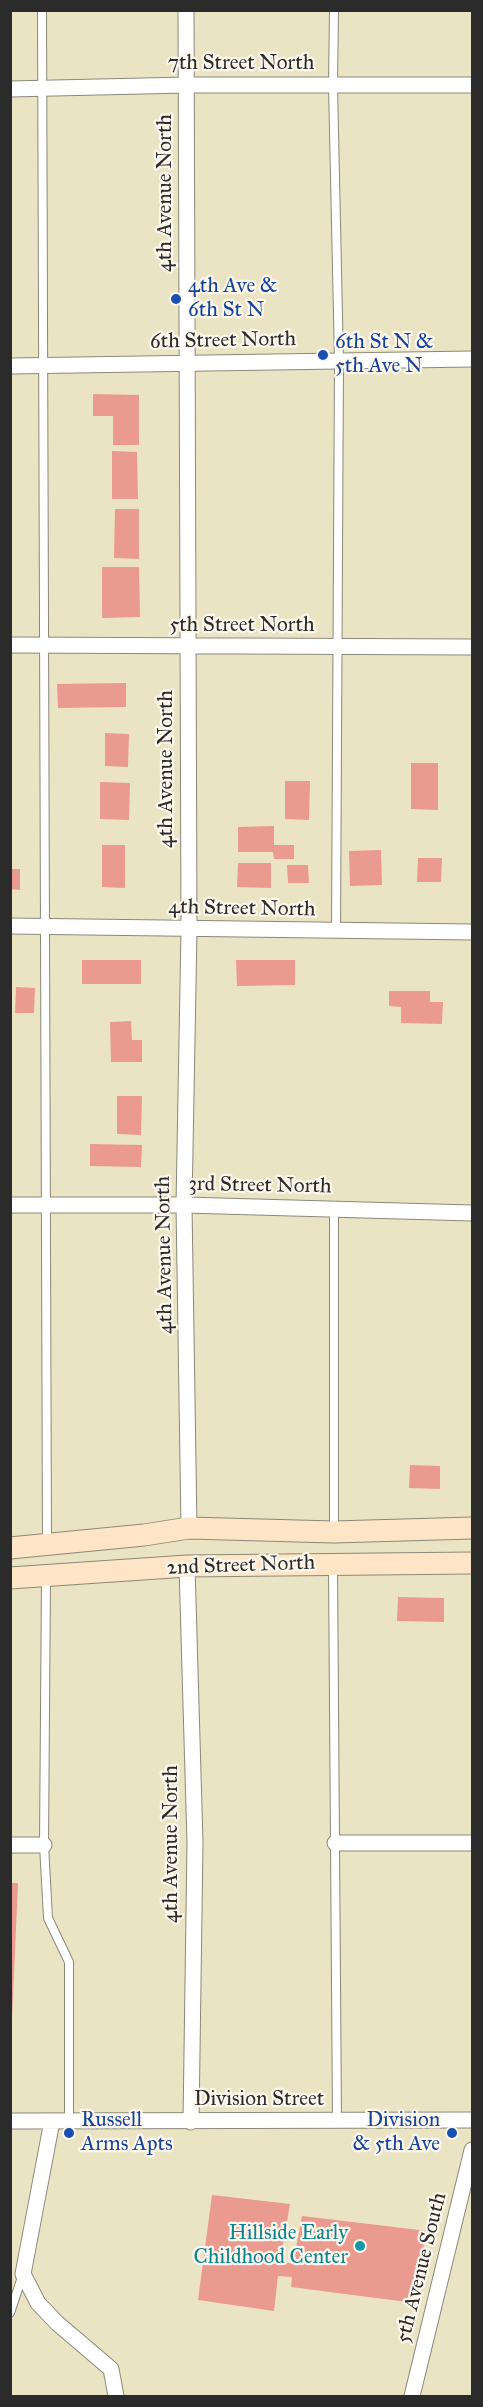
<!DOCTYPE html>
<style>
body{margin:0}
#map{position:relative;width:483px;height:2407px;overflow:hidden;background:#ebe4c4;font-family:"IM FELL Great Primer",serif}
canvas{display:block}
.frame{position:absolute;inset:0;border:12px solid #2b2b2b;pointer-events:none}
</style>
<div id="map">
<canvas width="483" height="2407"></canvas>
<div class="frame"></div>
</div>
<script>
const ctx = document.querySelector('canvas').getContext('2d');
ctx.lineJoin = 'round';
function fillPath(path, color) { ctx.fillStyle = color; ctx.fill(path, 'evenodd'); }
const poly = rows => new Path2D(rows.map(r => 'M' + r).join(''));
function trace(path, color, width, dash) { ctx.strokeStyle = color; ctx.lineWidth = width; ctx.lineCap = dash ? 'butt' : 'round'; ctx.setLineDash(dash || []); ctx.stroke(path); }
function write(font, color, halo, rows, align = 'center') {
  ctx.font = font + ' "IM FELL Great Primer",serif'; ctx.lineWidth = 4.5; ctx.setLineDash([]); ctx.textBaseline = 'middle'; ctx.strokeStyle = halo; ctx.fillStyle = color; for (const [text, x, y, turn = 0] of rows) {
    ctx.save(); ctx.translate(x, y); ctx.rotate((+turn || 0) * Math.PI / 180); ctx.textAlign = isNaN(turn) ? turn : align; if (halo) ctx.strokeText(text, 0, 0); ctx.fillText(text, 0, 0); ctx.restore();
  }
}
fillPath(poly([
 [93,394,139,395,139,445,113,445,113,416,93,416],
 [112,451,137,452,138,499,112,499],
 [115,509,139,509,139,559,114,558],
 [102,567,139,567,140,617,102,618],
 [126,683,126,707,58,708,57,684],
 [105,733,129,734,128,767,105,766],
 [411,763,438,763,438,810,411,809],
 [285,781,310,781,309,820,285,819],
 [100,782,130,783,129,820,100,819],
 [274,826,274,845,294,845,294,859,274,859,273,852,238,852,238,827],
 [102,845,125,845,125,888,102,887],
 [381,850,382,885,350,886,349,851],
 [418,858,442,858,441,882,417,882],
 [238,863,271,863,271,888,237,887],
 [287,865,308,865,309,883,288,883],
 [10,869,20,869,20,890,10,889],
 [82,960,141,960,141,984,82,984],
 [236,960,295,960,295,985,237,986],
 [16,987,35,988,34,1013,15,1013],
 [389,991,430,991,430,1002,443,1002,442,1024,401,1023,401,1007,389,1006],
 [131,1021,132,1040,142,1040,142,1062,111,1062,110,1022],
 [117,1096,142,1096,141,1135,117,1134],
 [90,1144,142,1145,141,1167,90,1166],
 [410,1465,440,1466,440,1489,409,1488],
 [398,1597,444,1598,444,1622,397,1621],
 [10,1883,18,1883,12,2019,10,2019],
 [212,2195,290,2204,280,2261,293,2264,302,2216,428,2231,407,2302,291,2287,292,2277,278,2276,274,2311,198,2300]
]), '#eb9a90');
const lane = poly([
 [42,10,47,1542],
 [334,10,333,85,339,361,336,931],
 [334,1531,334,1209],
 [333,1565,337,2121],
 [46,1577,44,1845,48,1918,69,1962,69,2121],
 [10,2313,23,2274]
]);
const street = poly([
 [186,10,189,930,184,1205,189,1528],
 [10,89,187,85,472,85],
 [10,366,472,359],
 [10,645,472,647],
 [10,926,472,932],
 [10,1205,184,1205,472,1213],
 [187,1566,195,1843,191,2122],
 [335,1843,472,1843],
 [10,1845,44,1845],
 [10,2121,472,2120],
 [52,2121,23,2274,38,2303,57,2323,111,2369,116,2396],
 [412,2396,472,2150]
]);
const secondary = poly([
 [10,1548,144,1535,189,1528,334,1532,472,1528],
 [10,1578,187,1566,472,1563]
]);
trace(lane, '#8b8878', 10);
trace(street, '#8b8878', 17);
trace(secondary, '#8b8878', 23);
trace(lane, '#fff', 8);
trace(street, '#fff', 15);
trace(secondary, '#fee5c5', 21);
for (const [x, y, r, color] of [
 [176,299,6,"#1a4fb4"],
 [323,355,6,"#1a4fb4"],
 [69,2133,6,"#1a4fb4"],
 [452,2133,6,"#1a4fb4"],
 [360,2246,6,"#0f9aa8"]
]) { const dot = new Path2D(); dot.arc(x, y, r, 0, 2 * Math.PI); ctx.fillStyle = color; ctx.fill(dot); trace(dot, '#fbf7ec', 2); }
write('21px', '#2b2b2b', '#fbf7ec', [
 ["7th Street North",241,64],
 ["4th Avenue North",166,193,-90],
 ["6th Street North",223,341,-1],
 ["5th Street North",242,626],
 ["4th Avenue North",167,769,-90],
 ["4th Street North",242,909,1],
 ["3rd Street North",260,1186,1],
 ["4th Avenue North",165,1255,-91],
 ["2nd Street North",241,1566,-2],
 ["4th Avenue North",172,1844,-90],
 ["Division Street",259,2100],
 ["5th Avenue South",422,2268,-76]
]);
write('21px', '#164399', '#fbf7ec', [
 ["4th Ave &",188,287],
 ["6th St N",188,311],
 ["6th St N &",335,343],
 ["5th Ave N",335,367],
 ["Russell",81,2121],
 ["Arms Apts",81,2145],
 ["Division",440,2121,"right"],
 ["& 5th Ave",440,2145,"right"]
], 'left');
write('21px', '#0d838f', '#fbf7ec', [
 ["Hillside Early",348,2234],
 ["Childhood Center",348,2258]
], 'right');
</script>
